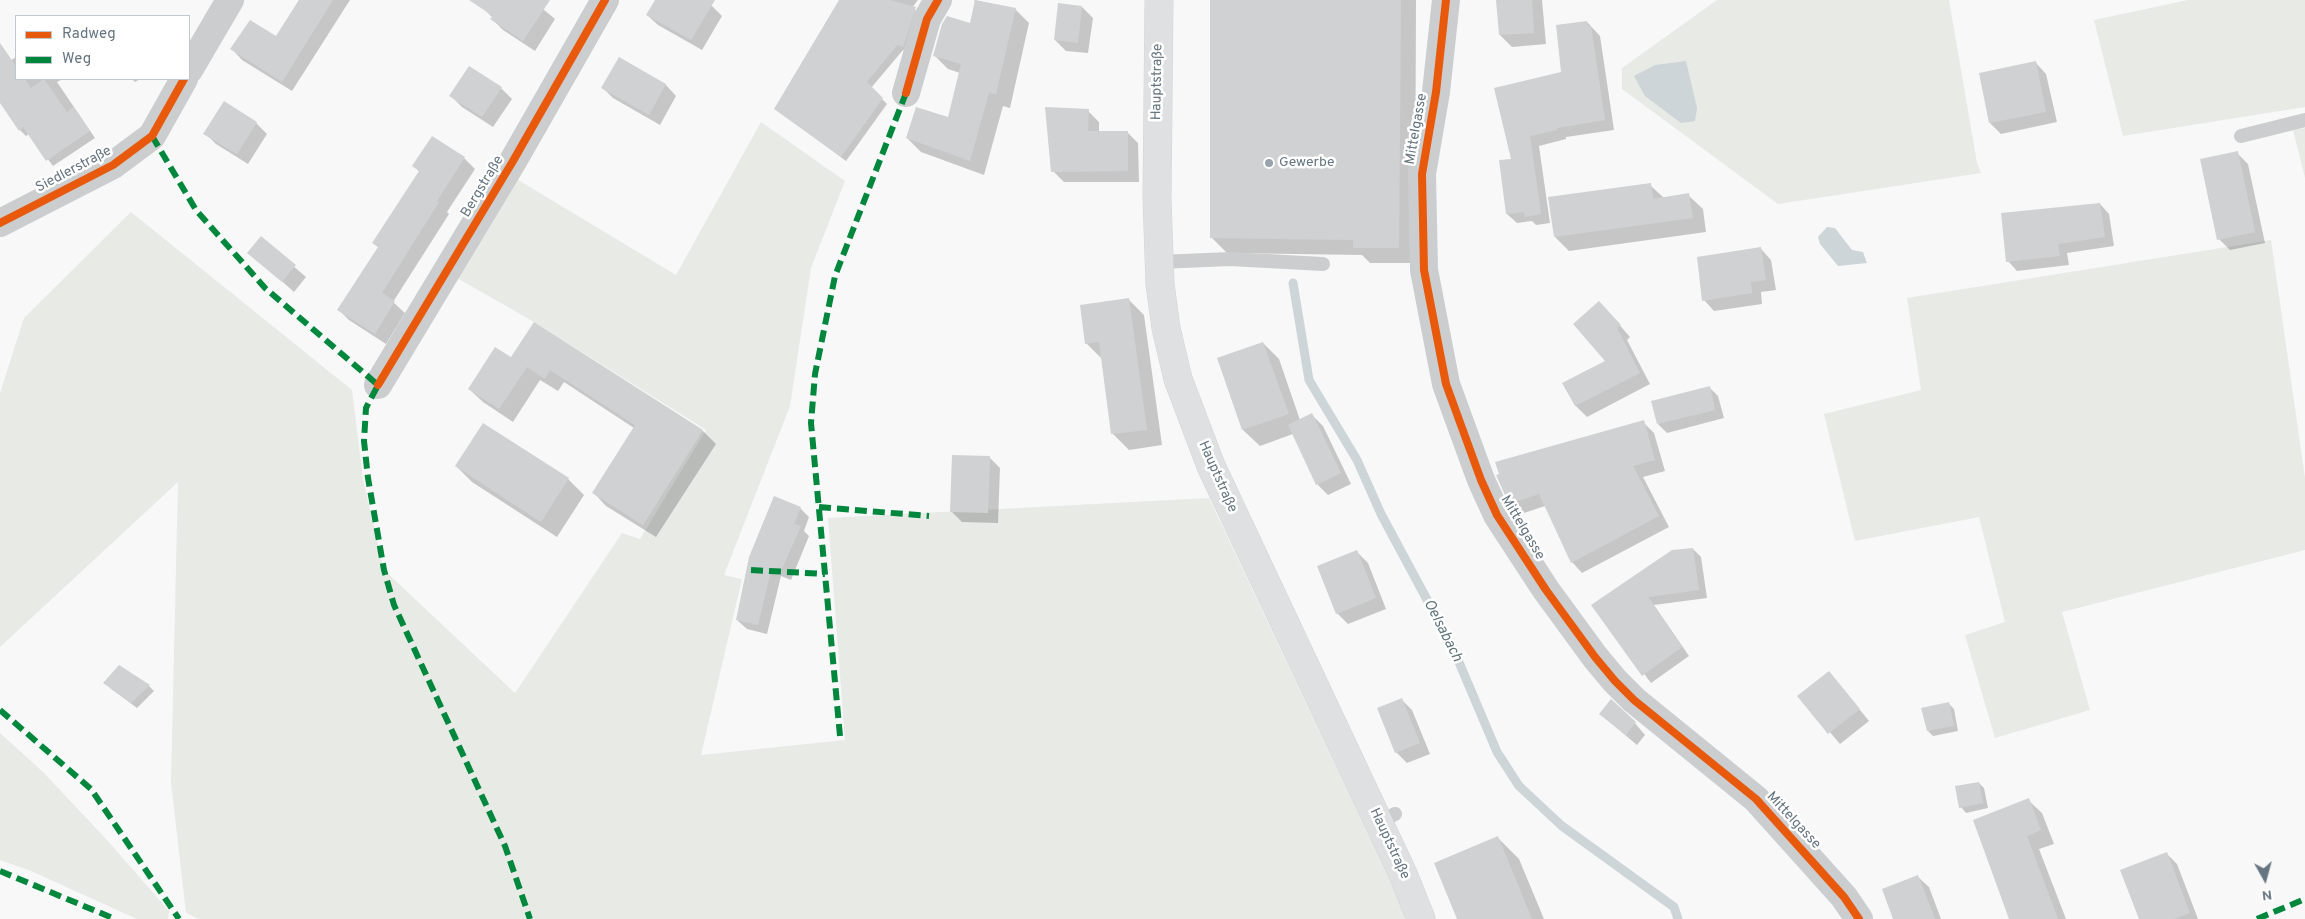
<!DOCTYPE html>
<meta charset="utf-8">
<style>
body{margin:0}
#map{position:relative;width:2305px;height:919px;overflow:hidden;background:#f8f8f8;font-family:Overpass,sans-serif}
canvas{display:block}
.legend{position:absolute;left:15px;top:15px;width:175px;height:65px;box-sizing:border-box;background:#fff;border:1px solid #c1c8cd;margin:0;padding:6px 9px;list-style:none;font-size:15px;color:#657581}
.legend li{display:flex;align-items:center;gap:10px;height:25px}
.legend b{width:25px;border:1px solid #c1c8cd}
.north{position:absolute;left:2240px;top:854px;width:50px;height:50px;-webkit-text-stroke:4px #fff;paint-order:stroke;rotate:173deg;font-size:14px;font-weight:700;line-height:20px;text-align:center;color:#657581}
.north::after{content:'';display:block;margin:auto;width:18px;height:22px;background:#657581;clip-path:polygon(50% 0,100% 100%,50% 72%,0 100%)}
</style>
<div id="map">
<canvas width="2305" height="919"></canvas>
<ul class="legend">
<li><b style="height:6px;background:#e8590c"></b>Radweg</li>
<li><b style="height:6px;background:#00873e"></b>Weg</li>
</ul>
<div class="north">N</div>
</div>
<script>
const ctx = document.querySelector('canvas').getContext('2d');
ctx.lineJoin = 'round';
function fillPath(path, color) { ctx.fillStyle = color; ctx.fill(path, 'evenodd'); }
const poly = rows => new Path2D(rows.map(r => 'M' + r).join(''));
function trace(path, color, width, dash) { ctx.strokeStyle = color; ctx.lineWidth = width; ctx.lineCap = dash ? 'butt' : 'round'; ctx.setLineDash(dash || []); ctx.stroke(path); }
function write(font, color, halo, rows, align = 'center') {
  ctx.font = font + ' Overpass,sans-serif'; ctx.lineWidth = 5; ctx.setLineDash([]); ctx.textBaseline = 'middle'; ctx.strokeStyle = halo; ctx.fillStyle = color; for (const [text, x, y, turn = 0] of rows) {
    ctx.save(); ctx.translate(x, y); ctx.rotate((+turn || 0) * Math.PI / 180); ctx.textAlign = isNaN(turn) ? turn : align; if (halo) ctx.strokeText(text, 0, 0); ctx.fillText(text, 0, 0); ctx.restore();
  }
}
fillPath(poly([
 [1717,0,1949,0,1977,163,1981,173,1778,204,1622,89,1622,68],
 [2188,0,2305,0,2305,107,2123,136,2094,20],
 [761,122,845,181,811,268,790,406,724,575,742,579,701,755,845,740,828,518,1209,498,1399,899,1405,919,199,919,186,913,171,782,178,482,0,647,0,393,24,318,131,212,352,390,363,479,384,570,515,693,622,533,640,539,706,430,534,322,457,278,515,178,676,275],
 [2305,128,2305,178,2293,130],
 [2271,240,2305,478,2305,550,2062,612,2090,710,1995,738,1965,635,2005,622,1979,517,1855,541,1824,414,1921,390,1907,298],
 [0,733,43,772,107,840,169,911,168,919,137,919,31,871,0,860]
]), '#e7eae5');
fillPath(poly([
 [1686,61,1697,108,1695,121,1681,123,1645,96,1634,76,1655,65],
 [1827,227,1835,228,1852,250,1863,252,1867,263,1838,266,1820,244,1818,237]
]), '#cdd5d8');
fillPath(poly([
 [299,0,350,0,292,91,242,60,232,49,276,38],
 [490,0,532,0,555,19,535,51,503,30,492,19,493,18,484,9],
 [656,0,702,0,711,5,722,16,702,50,658,25,647,15],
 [841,0,918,0,912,8,920,14,908,51,903,50,871,88,887,104,846,161,776,109],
 [974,0,1015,9,1029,23,1010,108,1003,106,984,175,921,152,907,138,949,119,960,73,948,69,934,55,987,30],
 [1211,0,1416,0,1415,263,1370,263,1362,255,1227,253,1211,237],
 [1498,0,1542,0,1546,44,1512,47,1500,35],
 [1059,4,1082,7,1093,18,1088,53,1066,51,1055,40],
 [1587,22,1600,36,1614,130,1566,137,1566,139,1539,146,1550,223,1536,225,1532,221,1517,223,1507,214,1513,160,1563,73],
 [16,57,16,79,63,79,57,82,95,138,53,166,29,134,26,136,20,130,0,101,0,68],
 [620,59,666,85,676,96,660,125,613,98,602,87],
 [2036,63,2046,74,2057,122,2001,134,1990,123],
 [132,79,140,79,135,82],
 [501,88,512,99,493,127,462,107,451,96],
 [224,103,256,123,267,134,248,164,216,144,205,133],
 [1088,111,1099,122,1099,132,1127,132,1138,143,1139,182,1064,182,1053,171],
 [2237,153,2248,164,2265,243,2230,250,2219,239],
 [464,158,475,169,447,212,449,214,393,302,405,313,386,344,349,320,339,310,379,248,374,243,420,172,414,166],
 [1650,185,1664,198,1688,195,1703,209,1706,232,1569,251,1555,237],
 [2100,204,2109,214,2114,246,2067,253,2069,265,2017,271,2008,261],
 [261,238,306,277,294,292,249,252],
 [1761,249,1771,260,1776,290,1761,292,1762,304,1714,311,1704,300],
 [1128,299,1144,315,1162,445,1129,450,1113,434,1102,359,1086,343],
 [1610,314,1630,337,1627,340,1650,384,1587,417,1576,406,1564,383,1607,361],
 [534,324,703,431,716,444,656,537,606,506,593,492,634,428,564,382,558,391,540,380,513,422,483,402,469,389,512,359],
 [1263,343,1279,359,1300,420,1312,415,1323,426,1351,484,1328,495,1317,484,1293,434,1260,446,1243,430,1219,358],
 [1709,387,1718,396,1724,418,1667,433,1658,424],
 [1643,422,1654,433,1665,471,1643,477,1669,527,1582,573,1572,562,1545,506,1521,514,1510,503],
 [483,424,568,479,584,495,557,537,472,482,456,466],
 [989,457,1000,468,998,523,962,522,951,511],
 [800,508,809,517,804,531,809,536,791,580,781,576,767,634,747,629,737,620],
 [1693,549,1701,557,1707,598,1654,605,1689,656,1651,683,1593,606],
 [1357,552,1368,563,1386,609,1348,624,1337,613],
 [1829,672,1869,721,1840,744,1799,696],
 [149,686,154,691,137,708,110,688],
 [1401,699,1412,710,1430,754,1407,763,1396,752],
 [1948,703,1954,709,1958,731,1933,736,1928,731],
 [1600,714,1634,722,1645,735,1637,745],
 [1979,783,1984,788,1988,808,1966,813,1961,807],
 [2028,800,2042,813,2054,844,2039,849,2066,919,2010,919],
 [1498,838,1519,859,1544,919,1458,919],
 [2167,854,2177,864,2198,919,2140,919],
 [1918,877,1929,887,1941,919,1895,919]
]), '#0003');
trace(poly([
 [1293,283,1309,380,1357,460,1381,514,1453,648,1497,752,1519,786,1562,826,1674,907,1678,919]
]), '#cdd5d8', 9);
fillPath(poly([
 [299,0,333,0,282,82,230,49,250,20,276,36],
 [469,0,550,0,523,41,490,19,493,16],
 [655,0,715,0,691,40,646,15],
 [839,0,890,0,916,7,903,47,897,45,867,82,883,98,841,157,774,109],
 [975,0,1016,8,996,94,989,93,970,161,906,138,916,107,948,117,961,64,933,56,942,24,947,16,970,23],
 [1210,0,1401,0,1399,248,1353,248,1353,240,1210,238],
 [1496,0,1532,0,1534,33,1499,35],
 [1058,3,1082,6,1078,43,1054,40],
 [1587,21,1588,26,1591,26,1605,120,1557,128,1557,130,1530,136,1541,214,1525,217,1524,212,1506,214,1499,160,1511,159,1494,88,1561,72,1556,25],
 [0,43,16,66,16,79,25,79,31,88,44,79,67,112,73,107,90,131,46,161,23,127,19,131,0,103],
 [619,57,666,84,649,115,601,88],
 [2036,61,2046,112,1989,123,1979,73],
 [469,66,502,87,482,117,449,96],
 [224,101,257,122,237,154,203,134],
 [1045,107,1089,109,1088,131,1128,131,1128,171,1051,172],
 [432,136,465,157,437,201,439,202,382,293,395,301,375,334,337,310,378,247,372,243,419,171,412,166],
 [2238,151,2255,232,2217,240,2200,159],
 [1651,183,1653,199,1689,193,1693,218,1554,237,1548,197],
 [2100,203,2105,237,2058,244,2060,256,2006,262,2001,213],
 [261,236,296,265,282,282,247,253],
 [1761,247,1766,280,1751,282,1752,293,1702,301,1697,257],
 [1129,298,1147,430,1111,434,1099,342,1085,344,1080,305],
 [1599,301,1621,325,1617,328,1640,373,1575,406,1562,383,1605,361,1573,324],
 [534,322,703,430,643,525,592,493,635,425,550,370,545,379,527,367,499,409,468,389,495,347,511,357],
 [1263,342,1289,414,1242,430,1217,358],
 [1710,386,1715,410,1657,424,1651,401],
 [1312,413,1341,473,1316,485,1288,425],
 [1644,420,1655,460,1633,466,1659,516,1571,563,1539,494,1509,504,1496,475,1499,474,1495,462],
 [483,423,569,478,541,522,455,466],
 [952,455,990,456,988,513,950,512],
 [774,496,801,507,794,524,801,526,781,571,772,567,758,625,736,620,749,557],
 [1693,548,1699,590,1648,597,1682,647,1642,676,1591,605,1672,550],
 [1357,550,1376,598,1336,614,1317,566],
 [119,665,150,685,131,703,103,683],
 [1829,671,1860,709,1828,734,1797,696],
 [1402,698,1420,743,1395,753,1377,708],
 [1611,699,1636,722,1626,735,1599,714],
 [1949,702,1954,726,1927,731,1921,708],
 [1979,782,1983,803,1959,808,1955,786],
 [2029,798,2041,830,2027,836,2058,919,2009,919,1973,820],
 [1498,836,1532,919,1457,919,1434,863],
 [2167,852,2190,913,2174,919,2139,919,2120,870],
 [1918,875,1935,919,1893,919,1882,889]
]), '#cfd1d2');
const secondary = poly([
 [1159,0,1157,198,1160,284,1166,328,1178,379,1211,466,1403,874,1421,919]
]);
trace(secondary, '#d4d5d6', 29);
trace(poly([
 [2241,136,2305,120],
 [1159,262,1230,259,1323,264],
 [1379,822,1395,814]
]), '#cbcdce', 14);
trace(poly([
 [1446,0,1436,92,1422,174,1424,270,1446,384,1481,480,1497,515,1546,590,1595,657,1615,681,1634,700,1756,799,1844,897,1859,919],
 [189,70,230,0],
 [906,93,927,19,938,0],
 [0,223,113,165,152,136,184,79],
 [378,385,513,161,605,0]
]), '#cbcdce', 28);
trace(secondary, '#dfe0e1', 28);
trace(poly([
 [152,136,196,210,265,288,378,385,366,408,364,441,368,478,384,570,394,605,505,846,530,919],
 [819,507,929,516],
 [751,570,825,574],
 [0,710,91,789,179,919],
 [840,736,811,423,815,374,835,276,906,93],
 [0,871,115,919],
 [2257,919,2305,899]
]), '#00873e', 6, [12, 6]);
trace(poly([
 [1446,0,1436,92,1422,174,1424,270,1446,384,1481,480,1497,515,1546,590,1595,657,1615,681,1634,700,1756,799,1844,897,1859,919],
 [906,93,927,19,938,0],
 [0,223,113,165,152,136,184,79],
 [378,385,513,161,605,0]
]), '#e8590c', 8);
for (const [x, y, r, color] of [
 [1269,163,5,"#98a3ab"]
]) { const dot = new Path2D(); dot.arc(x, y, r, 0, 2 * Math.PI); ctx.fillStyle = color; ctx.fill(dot); trace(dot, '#fff', 2); }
write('14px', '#657581', '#fff', [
 ["Hauptstraße",1158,82,-89],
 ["Mittelgasse",1417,129,-80],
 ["Siedlerstraße",74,170,-28],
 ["Bergstraße",483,187,-59],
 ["Hauptstraße",1217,477,66],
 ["Mittelgasse",1522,528,59],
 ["Mittelgasse",1793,821,47],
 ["Hauptstraße",1389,844,65]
]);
write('14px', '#657581', '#fff', [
 ["Gewerbe",1279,163]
], 'left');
write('italic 15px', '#5f747c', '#fff', [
 ["Oelsabach",1442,631,63]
]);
</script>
